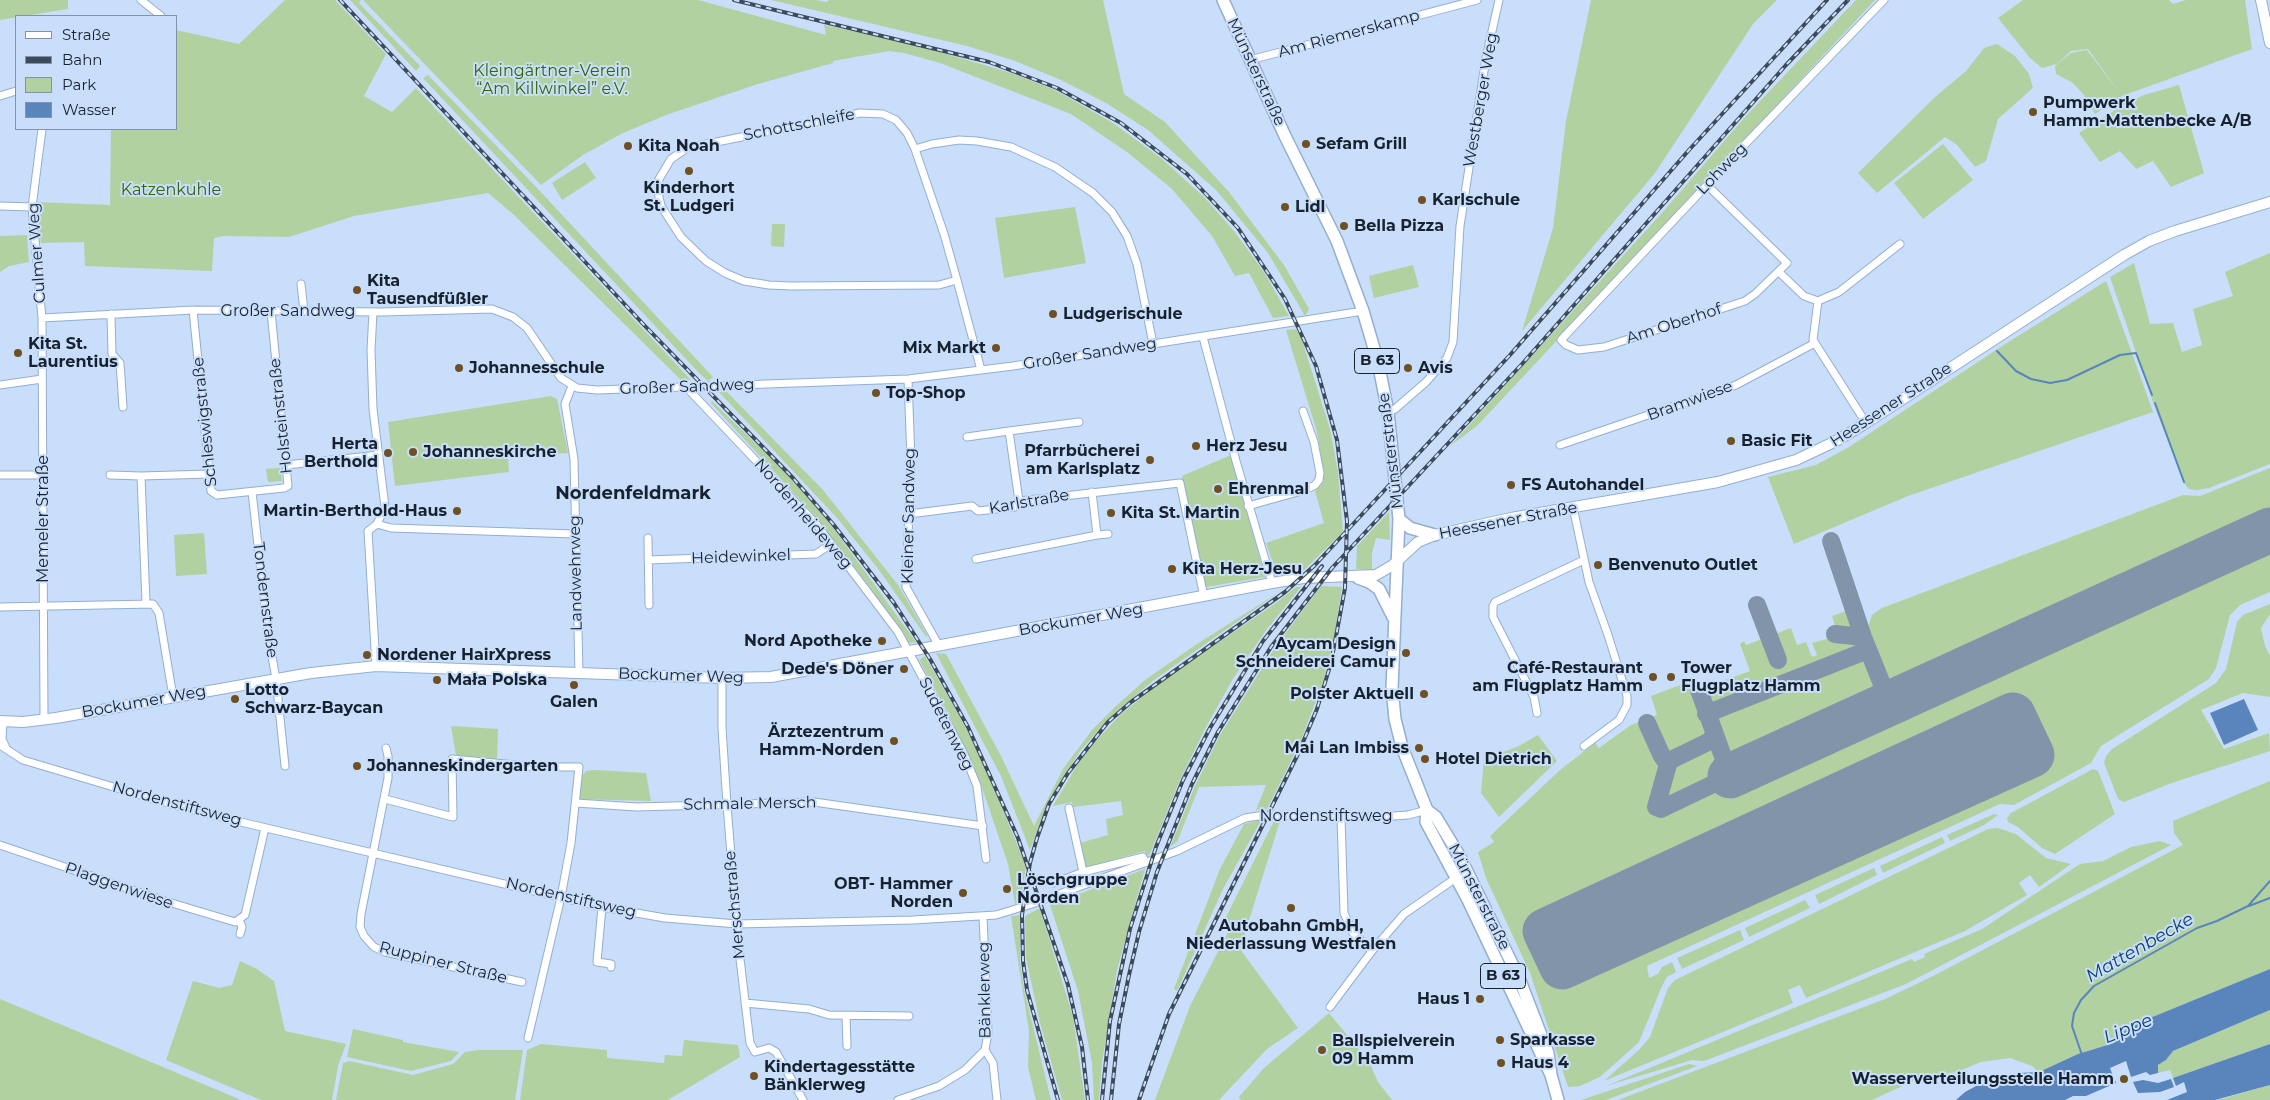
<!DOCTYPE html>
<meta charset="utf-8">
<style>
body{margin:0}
#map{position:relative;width:2270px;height:1100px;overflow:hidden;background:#c8defb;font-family:Montserrat,sans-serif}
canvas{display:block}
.legend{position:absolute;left:15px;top:15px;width:162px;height:115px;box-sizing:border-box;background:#c8defb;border:1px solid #8293a9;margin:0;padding:6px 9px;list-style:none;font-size:15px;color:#18222f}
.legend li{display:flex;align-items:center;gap:10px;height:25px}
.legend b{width:25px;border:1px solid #8293a9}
</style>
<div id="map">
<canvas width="2270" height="1100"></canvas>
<ul class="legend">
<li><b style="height:6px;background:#fff"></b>Straße</li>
<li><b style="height:6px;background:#3d4a5a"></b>Bahn</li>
<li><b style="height:14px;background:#b2d1a0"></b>Park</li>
<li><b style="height:14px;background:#5985bc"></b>Wasser</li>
</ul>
</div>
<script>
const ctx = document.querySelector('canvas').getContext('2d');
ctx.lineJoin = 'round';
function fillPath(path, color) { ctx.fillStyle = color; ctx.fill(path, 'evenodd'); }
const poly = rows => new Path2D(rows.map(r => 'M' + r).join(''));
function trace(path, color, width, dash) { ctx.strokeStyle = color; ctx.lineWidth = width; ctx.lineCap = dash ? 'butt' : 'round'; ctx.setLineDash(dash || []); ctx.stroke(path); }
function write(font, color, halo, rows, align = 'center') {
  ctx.font = font + ' Montserrat,sans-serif'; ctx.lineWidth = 4; ctx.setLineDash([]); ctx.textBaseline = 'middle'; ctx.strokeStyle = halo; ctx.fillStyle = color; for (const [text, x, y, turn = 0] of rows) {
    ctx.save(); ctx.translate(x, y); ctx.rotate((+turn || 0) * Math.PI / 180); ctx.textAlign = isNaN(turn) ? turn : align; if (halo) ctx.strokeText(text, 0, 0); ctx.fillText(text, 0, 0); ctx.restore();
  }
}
fillPath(poly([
 [0,0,68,0,68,9,0,20],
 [285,0,335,0,386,54,364,96,392,112,416,88,691,380,682,381,513,214,488,193,354,216,289,237,224,236,214,238,212,271,85,266,84,242,41,243,37,202,110,205,111,129,176,129,176,30,239,44],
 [350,0,361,0,359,3,420,66,416,71],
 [363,0,698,0,826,35,824,25,906,42,1011,73,1055,90,1113,123,1162,159,1204,197,1234,231,1264,272,1289,316,1273,318,1249,273,1235,276,1212,236,1172,189,1127,152,1071,114,940,63,904,53,889,51,833,61,833,63,758,84,666,115,621,134,583,155,541,185],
 [771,0,816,0,826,2,829,0,1103,0,1124,94,1165,122,1229,192,1284,265,1309,309,1305,316,1268,253,1216,190,1148,130,1106,103,1061,80,1015,61,967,46],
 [1591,0,1777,0,1753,24,1655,173,1522,331,1553,228,1566,121],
 [1856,0,1875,0,1477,426,1450,446,1661,214,1745,117],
 [2023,0,2169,0,2173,4,2186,0,2245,0,2252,49,2122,96,2088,49,2071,51,2057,64,2042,68,2030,58,1998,18],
 [1997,44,2015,56,2029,74,2033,88,1998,119,1986,161,1975,167,1957,145,1945,137,1877,193,1858,173,1934,98,1966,71,1984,48],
 [2087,50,2122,96,2095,114,2084,95,2073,83,2056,74,2055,66,2071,53],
 [428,75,538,189,713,377,708,381,699,373,423,78],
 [2179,85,2204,173,2171,187,2153,161,2136,169,2120,151,2100,162,2079,133,2126,103,2144,95],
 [1943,144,1973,180,1923,219,1894,183],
 [585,162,596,178,562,200,552,183],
 [1075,207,1086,263,1004,278,995,218],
 [772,224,785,224,784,247,771,246],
 [27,235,29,262,9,266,0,272,0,236],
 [2270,253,2270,464,2209,488,2197,490,2189,489,2184,483,2154,405,2110,277,2134,263,2150,324,2173,323,2182,352,2202,345,2193,309,2233,296,2225,272],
 [1413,265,1419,287,1374,298,1369,276],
 [2106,281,2153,412,1908,496,1794,544,1768,477,1816,465,1849,447,1999,348],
 [1296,329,1301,337,1330,429,1338,472,1343,532,1304,570,1277,574,1266,543,1324,523,1315,491,1323,483,1324,474,1317,432,1286,330],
 [719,392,727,392,823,490,898,585,927,635,927,638,879,570,838,519],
 [551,396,557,399,568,453,508,457,509,472,395,486,388,422],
 [712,401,789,476,831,525,916,642,909,643,870,587,813,514,711,403],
 [1231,455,1265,577,1206,587,1182,476],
 [280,468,282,481,268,482,266,469],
 [2270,468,2270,592,2240,605,2230,615,2216,668,2209,679,2101,746,2091,763,2014,805,2000,804,1647,966,1649,978,1658,974,1662,967,1672,962,1676,972,1667,977,1662,986,1639,1042,1600,1077,1580,1086,1568,1087,1530,973,1486,878,1478,852,1494,842,1490,836,1560,770,1595,743,1599,748,1631,725,1657,715,1651,696,1694,680,1698,690,1750,671,1740,644,1744,641,1746,645,1791,628,1797,645,1806,642,1812,657,1817,655,1812,643,1838,636,1832,616,1852,609,1860,630,1868,627,1872,615,1882,608,2183,495,2200,496],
 [1389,512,1390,540,1376,538,1372,553,1372,570,1356,569,1357,546],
 [204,533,207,574,176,576,174,535],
 [1321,586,1342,587,1334,639,1323,682,1300,743,1267,809,1256,810,1266,785,1199,787,1177,842,1170,847,1195,786,1220,735,1276,646],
 [1296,587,1301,587,1267,629,1234,677,1206,727,1180,780,1150,854,1147,856,1145,851,1086,868,1080,843,1108,835,1106,819,1123,815,1121,801,1073,807,1072,802,1053,806,1083,755,1120,715,1158,684,1276,603],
 [1281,591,1154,680,1117,711,1080,751,1047,805,1030,850,1001,776,936,653,946,654,1001,756,1034,826,1063,769,1092,730,1115,707,1145,680,1197,644],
 [2270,604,2270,614,2261,628,2265,646,2270,656,2270,697,2243,693,2201,710,2224,749,2269,733,2270,751,2169,784,2124,802,2118,799,2104,763,2106,756,2112,749,2216,683,2226,669,2237,622,2243,615],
 [925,656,966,728,991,781,1019,849,1026,867,1020,902,1015,904,1008,864,979,779,948,713,919,660],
 [451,726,498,729,497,760,456,756],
 [1538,735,1557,761,1499,817,1481,793,1484,759,1519,746],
 [2093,769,2098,771,2115,814,2055,854,2042,848,2018,827,2008,822,2007,818,2011,813],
 [596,770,646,773,651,801,579,799,581,777,586,771],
 [2270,781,2270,969,2145,1020,2121,1033,2114,1043,2078,1054,2039,1072,2032,1066,2010,1058,1981,1062,1957,1072,1922,1077,1872,1100,1618,1100,1885,999,1933,976,2183,845,2174,833,2173,821],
 [1994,814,1998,815,1984,825,1950,841,1947,835],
 [1262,819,1223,889,1177,991,1174,989,1220,869,1244,824],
 [1274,821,1280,821,1240,949,1298,1028,1267,1049,1219,1100,1155,1100,1190,1006,1228,932,1221,927],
 [1998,828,2016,834,2046,858,2071,864,2039,887,2030,875,2019,883,2027,895,1965,931,1806,998,1800,985,1788,990,1793,1003,1604,1081,1640,1049,1650,1037,1668,988,1675,980,1988,829],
 [1942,837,1945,843,1883,873,1880,866],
 [2160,841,2171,845,1906,984,1704,1061,1692,1060,1606,1086,1912,959,1914,962,1925,957,1924,954,1982,929,2080,864,2103,861,2131,847],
 [1874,868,1877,875,1819,904,1815,895],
 [1145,869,1117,970,1102,1062,1099,1100,1094,1100,1092,1063,1078,991,1050,905],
 [1805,900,1810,908,1749,937,1745,928],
 [1040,908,1073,1017,1085,1100,1062,1100,1040,1023,1026,958,1025,916],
 [1020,915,1020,962,1024,989,1051,1100,1036,1100,1028,1067,1029,1031,1011,916],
 [1740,930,1744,940,1682,969,1677,958],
 [240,961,257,969,274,981,285,1031,346,1044,338,1066,332,1100,261,1100,166,1060,193,981,219,988,232,985],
 [0,999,163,1067,241,1100,0,1100],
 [2270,1010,2270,1044,2173,1078,2170,1070,2158,1073,2158,1065,2166,1060,2173,1051],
 [1329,1013,1369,1062,1378,1082,1392,1100,1241,1100,1239,1097,1264,1068],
 [353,1029,403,1040,403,1042,459,1052,451,1061,411,1071,347,1057],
 [684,1040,738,1045,740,1057,668,1100,520,1100,527,1050,541,1044,607,1050,607,1058,664,1063,665,1055,682,1056],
 [478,1050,523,1050,515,1100,336,1100,343,1063,349,1061,413,1075,453,1064,465,1052],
 [1689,1064,1697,1066,1606,1100,1581,1100],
 [2270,1085,2270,1100,2215,1100,2225,1098]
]), '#b2d1a0');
fillPath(poly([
 [2244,699,2258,730,2224,745,2210,713],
 [2270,969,2270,1010,2173,1051,2166,1060,2158,1065,2158,1073,2150,1075,2146,1072,2131,1077,2126,1061,2110,1068,2116,1083,2086,1096,2073,1096,2065,1100,1956,1100,1965,1092,1987,1080,2018,1073,2039,1072,2078,1054,2114,1043,2121,1033,2145,1020],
 [2270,1044,2270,1085,2215,1100,2167,1100,2187,1092,2184,1082,2176,1086,2173,1078],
 [2171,1079,2174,1087,2160,1092,2138,1093,2133,1082,2143,1080,2158,1083]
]), '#5985bc');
trace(poly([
 [1997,351,2016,371,2031,379,2050,383,2067,380,2120,355,2136,353,2152,395],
 [2155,403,2184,482],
 [2249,906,2270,898],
 [2082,1055,2072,1026,2074,1013,2081,1000,2094,986,2197,928,2217,921,2248,906,2270,881]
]), '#5985bc', 2);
trace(poly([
 [1831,541,1863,637],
 [1757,605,1778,660],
 [1835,634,1863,637,1890,704],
 [1706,714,1868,650],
 [1647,723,1661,754,1664,759,1669,761,1710,741,1714,735],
 [1669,761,1656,807,1661,809,1730,776,1699,690]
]), '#8294aa', 18);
trace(poly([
 [2013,715,2032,755,1562,967,1545,931,2013,715],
 [1730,776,2270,530]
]), '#8294aa', 45);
const street = poly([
 [141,0,161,16],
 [1250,60,1477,0],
 [0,96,16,91],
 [42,129,32,207,42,318,44,720],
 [915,149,932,144,959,140,977,141,1011,147,1055,167,1093,193,1112,212,1127,236,1137,264,1153,344],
 [1707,185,1787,263,1755,294,1745,301,1604,347,1578,350,1566,345,1561,340,1707,185,1728,162,1884,0],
 [0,206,32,207],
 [1779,272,1804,296,1818,301],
 [957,280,939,285,791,286,769,285,744,281,725,273,706,261,681,237,661,206,658,192,659,179,671,159,687,148,860,113,883,114,896,120,907,133,915,149,944,234,957,280,981,370],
 [301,284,304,311],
 [193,310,211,491,217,495,284,488,288,486,271,311],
 [373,312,371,350,373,409,385,507,377,524],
 [111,314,112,354,120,363,123,407],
 [42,318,193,310,381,312,492,309,513,317,527,328,561,378,577,388,597,390,908,379,1013,366,1363,311],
 [1203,337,1236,461,1272,583],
 [908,379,911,460,906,587,939,646],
 [0,385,42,379],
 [572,386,565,404,574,459,579,673],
 [686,387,817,525,898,632,964,754,977,786,986,859],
 [1388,412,1395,409,1426,382,1447,358,1453,342,1460,226,1486,58,1499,0],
 [1866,423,1813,340,1818,301,1839,292,1900,244],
 [967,437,1009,431],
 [1560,445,1736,385,1815,343],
 [286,465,379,455],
 [0,475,43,475],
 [110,475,141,476,210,474],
 [141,476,146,603],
 [252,492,268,634,276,679,285,766],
 [1019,501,1009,431,1079,422],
 [1248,506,1305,490,1315,485,1319,480,1320,473,1314,442,1303,411],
 [1573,507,1589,582,1608,635,1627,696,1627,705,1619,720,1584,746],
 [909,514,972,506,978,511,1015,507,1019,501,1180,483,1204,597],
 [1097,535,1108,534],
 [648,538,649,605],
 [976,559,1097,535,1092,492],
 [648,560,816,554,831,544],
 [0,607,153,604,159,613,173,697],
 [376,666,368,531,377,524,391,528,575,534],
 [722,678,722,728,727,805,738,942,750,1043,755,1052,769,1048,776,1052,803,1100],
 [1537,713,1534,697,1493,617,1493,606,1495,602,1584,560],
 [3,721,2,739,6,748],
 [0,745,23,760,174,805,245,823,602,907,665,918,737,924,913,920,996,915,1032,904,1177,851,1245,818,1265,815,1379,817,1408,815,1427,810],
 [386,748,388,756,388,778,361,914,360,927,364,936,374,947,385,952,522,982],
 [385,799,453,817,452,759,537,767,579,767,571,843,561,897,528,1038],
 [576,803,637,807,814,802,983,826],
 [1069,808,1083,872],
 [1341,817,1344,913,1353,933,1372,951],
 [0,845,165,901,235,922,245,915,265,828],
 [1054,883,1083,872,1143,857,1145,863],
 [602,907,597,962,611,964,611,967],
 [239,920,242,927,240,934],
 [745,1003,809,1009,829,1015,909,1016],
 [1330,1007,1372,951,1404,914,1456,878,1471,880],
 [846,1016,847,1046],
 [985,1050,993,1063,997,1100],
 [898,1100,939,1086,965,1070,985,1050,988,1033,983,916]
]);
const secondary = poly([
 [2261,0,2270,43],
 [0,721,23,722,56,718,311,673,376,666,722,678,771,677,1272,583,1303,578,1376,575,1393,565,1418,542,1435,535,1511,518,1718,482,1796,460,1836,441,1866,423,2124,255,2149,241,2175,231,2270,202]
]);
const primary = poly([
 [1223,0,1285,136,1337,241,1363,311,1378,362,1388,412,1399,519,1392,688,1395,719,1402,747,1427,810,1426,822,1468,900,1551,1075],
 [1399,519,1410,528,1435,535],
 [1358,578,1369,582,1379,589,1393,617],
 [1427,810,1436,817,1459,855,1519,978,1548,1053,1551,1075,1558,1100]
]);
trace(street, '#94aed0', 9);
trace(secondary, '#94aed0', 12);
trace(primary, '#94aed0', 14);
trace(street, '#fff', 7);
trace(secondary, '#fff', 10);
trace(primary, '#fff', 11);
const rail = poly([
 [340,0,645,326,793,478,833,524,894,603,930,659,968,727,1018,838,1068,985,1082,1047,1088,1100],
 [734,0,989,62,1057,88,1121,123,1187,174,1238,228,1285,299,1316,366,1337,440,1347,521,1345,588,1331,663,1317,709,1298,754,1169,1014,1139,1100],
 [1058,1100,1027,990,1023,961,1022,915,1030,863,1037,838,1049,804,1068,773,1108,722,1131,702,1285,592,1315,565,1510,355,1689,150,1827,0],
 [1102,1100,1110,1021,1130,929,1156,847,1183,780,1210,728,1263,641,1322,566],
 [1111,1100,1119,1024,1129,975,1139,932,1157,872,1192,784,1218,732,1271,647,1332,568,1522,364,1786,65,1848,0]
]);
trace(rail, '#3d4a5a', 4);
trace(rail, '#c8defb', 2, [5.5]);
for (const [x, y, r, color] of [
 [2033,112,5,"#6e5024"],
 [1306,144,5,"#6e5024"],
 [628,146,5,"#6e5024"],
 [689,171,5,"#6e5024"],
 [1422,200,5,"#6e5024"],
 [1285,207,5,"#6e5024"],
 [1344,226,5,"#6e5024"],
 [357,290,5,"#6e5024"],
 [1053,314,5,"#6e5024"],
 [996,348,5,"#6e5024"],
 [18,353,5,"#6e5024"],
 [459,368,5,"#6e5024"],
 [1408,368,5,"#6e5024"],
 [876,393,5,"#6e5024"],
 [1731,441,5,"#6e5024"],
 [1196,446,5,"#6e5024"],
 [413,452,5,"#6e5024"],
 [388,453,5,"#6e5024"],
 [1150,460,5,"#6e5024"],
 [1511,485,5,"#6e5024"],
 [1218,489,5,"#6e5024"],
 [457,511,5,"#6e5024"],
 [1111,513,5,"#6e5024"],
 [1598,565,5,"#6e5024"],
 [1172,569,5,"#6e5024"],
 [882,641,5,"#6e5024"],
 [1406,653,5,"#6e5024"],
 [367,655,5,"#6e5024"],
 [904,669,5,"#6e5024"],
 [1653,677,5,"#6e5024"],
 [1671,677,5,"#6e5024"],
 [437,680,5,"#6e5024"],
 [574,685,5,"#6e5024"],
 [1424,694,5,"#6e5024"],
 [235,699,5,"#6e5024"],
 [894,741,5,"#6e5024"],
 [1419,748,5,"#6e5024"],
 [1425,759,5,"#6e5024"],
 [357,766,5,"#6e5024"],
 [1007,889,5,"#6e5024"],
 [963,893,5,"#6e5024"],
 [1291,908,5,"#6e5024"],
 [1480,999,5,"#6e5024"],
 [1500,1040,5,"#6e5024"],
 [1322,1050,5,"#6e5024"],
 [1501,1063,5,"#6e5024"],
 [754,1076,5,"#6e5024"],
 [2124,1079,5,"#6e5024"]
]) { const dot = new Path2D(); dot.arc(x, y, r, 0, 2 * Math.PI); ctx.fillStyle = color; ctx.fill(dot); trace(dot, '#c8defb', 2); }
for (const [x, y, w] of [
 [1377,361,45],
 [1503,976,45]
]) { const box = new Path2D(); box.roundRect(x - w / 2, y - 12.5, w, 25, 4); ctx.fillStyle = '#c8defb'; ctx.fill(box); trace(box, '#18222f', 1); }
write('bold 15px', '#18222f', null, [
 ["B 63",1377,361],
 ["B 63",1503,976]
]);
write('16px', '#18222f', '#c8defb', [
 ["Am Riemerskamp",1349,34,-15],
 ["Münsterstraße",1256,72,65],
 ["Westberger Weg",1481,100,-80],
 ["Schottschleife",799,125,-11],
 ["Lohweg",1722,169,-46],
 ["Culmer Weg",37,253,-94],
 ["Großer Sandweg",288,311],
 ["Am Oberhof",1674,324,-18],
 ["Großer Sandweg",1090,354,-9],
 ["Großer Sandweg",687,387,-2],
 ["Bramwiese",1690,401,-20],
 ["Heessener Straße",1891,405,-33],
 ["Holsteinstraße",281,416,-96],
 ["Schleswigstraße",205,422,-96],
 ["Münsterstraße",1391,451,-97],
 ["Karlstraße",1029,502,-10],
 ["Nordenheideweg",803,514,49],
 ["Kleiner Sandweg",909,516,-89],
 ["Memeler Straße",43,519,-90],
 ["Heessener Straße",1508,521,-11],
 ["Heidewinkel",741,557,-2],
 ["Landwehrweg",576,573,-91],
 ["Tondernstraße",265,600,83],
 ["Bockumer Weg",1081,620,-10],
 ["Bockumer Weg",681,676,2],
 ["Bockumer Weg",144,702,-10],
 ["Sudetenweg",946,724,63],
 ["Nordenstiftsweg",177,804,15],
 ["Schmale Mersch",750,804,-1],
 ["Nordenstiftsweg",1326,816],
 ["Plaggenwiese",119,886,19],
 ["Münsterstraße",1479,897,63],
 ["Nordenstiftsweg",571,898,13],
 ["Merschstraße",735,905,-95],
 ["Ruppiner Straße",443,963,14],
 ["Bänklerweg",985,990,-91]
]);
write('16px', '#346406', '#c8defb', [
 ["Kleingärtner-Verein",552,71],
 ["“Am Killwinkel” e.V.",552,89],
 ["Katzenkuhle",171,190]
]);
write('bold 16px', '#18222f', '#c8defb', [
 ["Pumpwerk",2043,103],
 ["Hamm-Mattenbecke A/B",2043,121],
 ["Sefam Grill",1316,144],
 ["Kita Noah",638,146],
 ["Kinderhort",689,188,"center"],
 ["St. Ludgeri",689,206,"center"],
 ["Karlschule",1432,200],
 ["Lidl",1295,207],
 ["Bella Pizza",1354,226],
 ["Kita",367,281],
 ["Tausendfüßler",367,299],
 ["Ludgerischule",1063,314],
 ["Kita St.",28,344],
 ["Laurentius",28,362],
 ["Mix Markt",986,348,"right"],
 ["Johannesschule",469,368],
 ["Avis",1418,368],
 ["Top-Shop",886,393],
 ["Basic Fit",1741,441],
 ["Herta",378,444,"right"],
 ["Berthold",378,462,"right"],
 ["Herz Jesu",1206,446],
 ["Pfarrbücherei",1140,451,"right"],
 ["am Karlsplatz",1140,469,"right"],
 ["Johanneskirche",423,452],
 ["FS Autohandel",1521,485],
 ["Ehrenmal",1228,489],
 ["Martin-Berthold-Haus",447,511,"right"],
 ["Kita St. Martin",1121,513],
 ["Benvenuto Outlet",1608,565],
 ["Kita Herz-Jesu",1182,569],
 ["Nord Apotheke",872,641,"right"],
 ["Aycam Design",1396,644,"right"],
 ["Schneiderei Camur",1396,662,"right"],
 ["Nordener HairXpress",377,655],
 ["Café-Restaurant",1643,668,"right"],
 ["am Flugplatz Hamm",1643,686,"right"],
 ["Tower",1681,668],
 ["Flugplatz Hamm",1681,686],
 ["Dede's Döner",894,669,"right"],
 ["Mała Polska",447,680],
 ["Lotto",245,690],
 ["Schwarz-Baycan",245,708],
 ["Polster Aktuell",1414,694,"right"],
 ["Galen",574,702,"center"],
 ["Ärztezentrum",884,732,"right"],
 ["Hamm-Norden",884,750,"right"],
 ["Mai Lan Imbiss",1409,748,"right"],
 ["Hotel Dietrich",1435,759],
 ["Johanneskindergarten",367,766],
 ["Löschgruppe",1017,880],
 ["Norden",1017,898],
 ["OBT- Hammer",953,884,"right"],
 ["Norden",953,902,"right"],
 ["Autobahn GmbH,",1291,926,"center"],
 ["Niederlassung Westfalen",1291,944,"center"],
 ["Haus 1",1470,999,"right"],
 ["Sparkasse",1510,1040],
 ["Ballspielverein",1332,1041],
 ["09 Hamm",1332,1059],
 ["Haus 4",1511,1063],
 ["Kindertagesstätte",764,1067],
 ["Bänklerweg",764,1085],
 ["Wasserverteilungsstelle Hamm",2114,1079,"right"]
], 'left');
write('bold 18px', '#18222f', '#c8defb', [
 ["Nordenfeldmark",633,494]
]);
write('italic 18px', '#113e72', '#c8defb', [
 ["Mattenbecke",2140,948,-30],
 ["Lippe",2128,1029,-22]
]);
</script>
